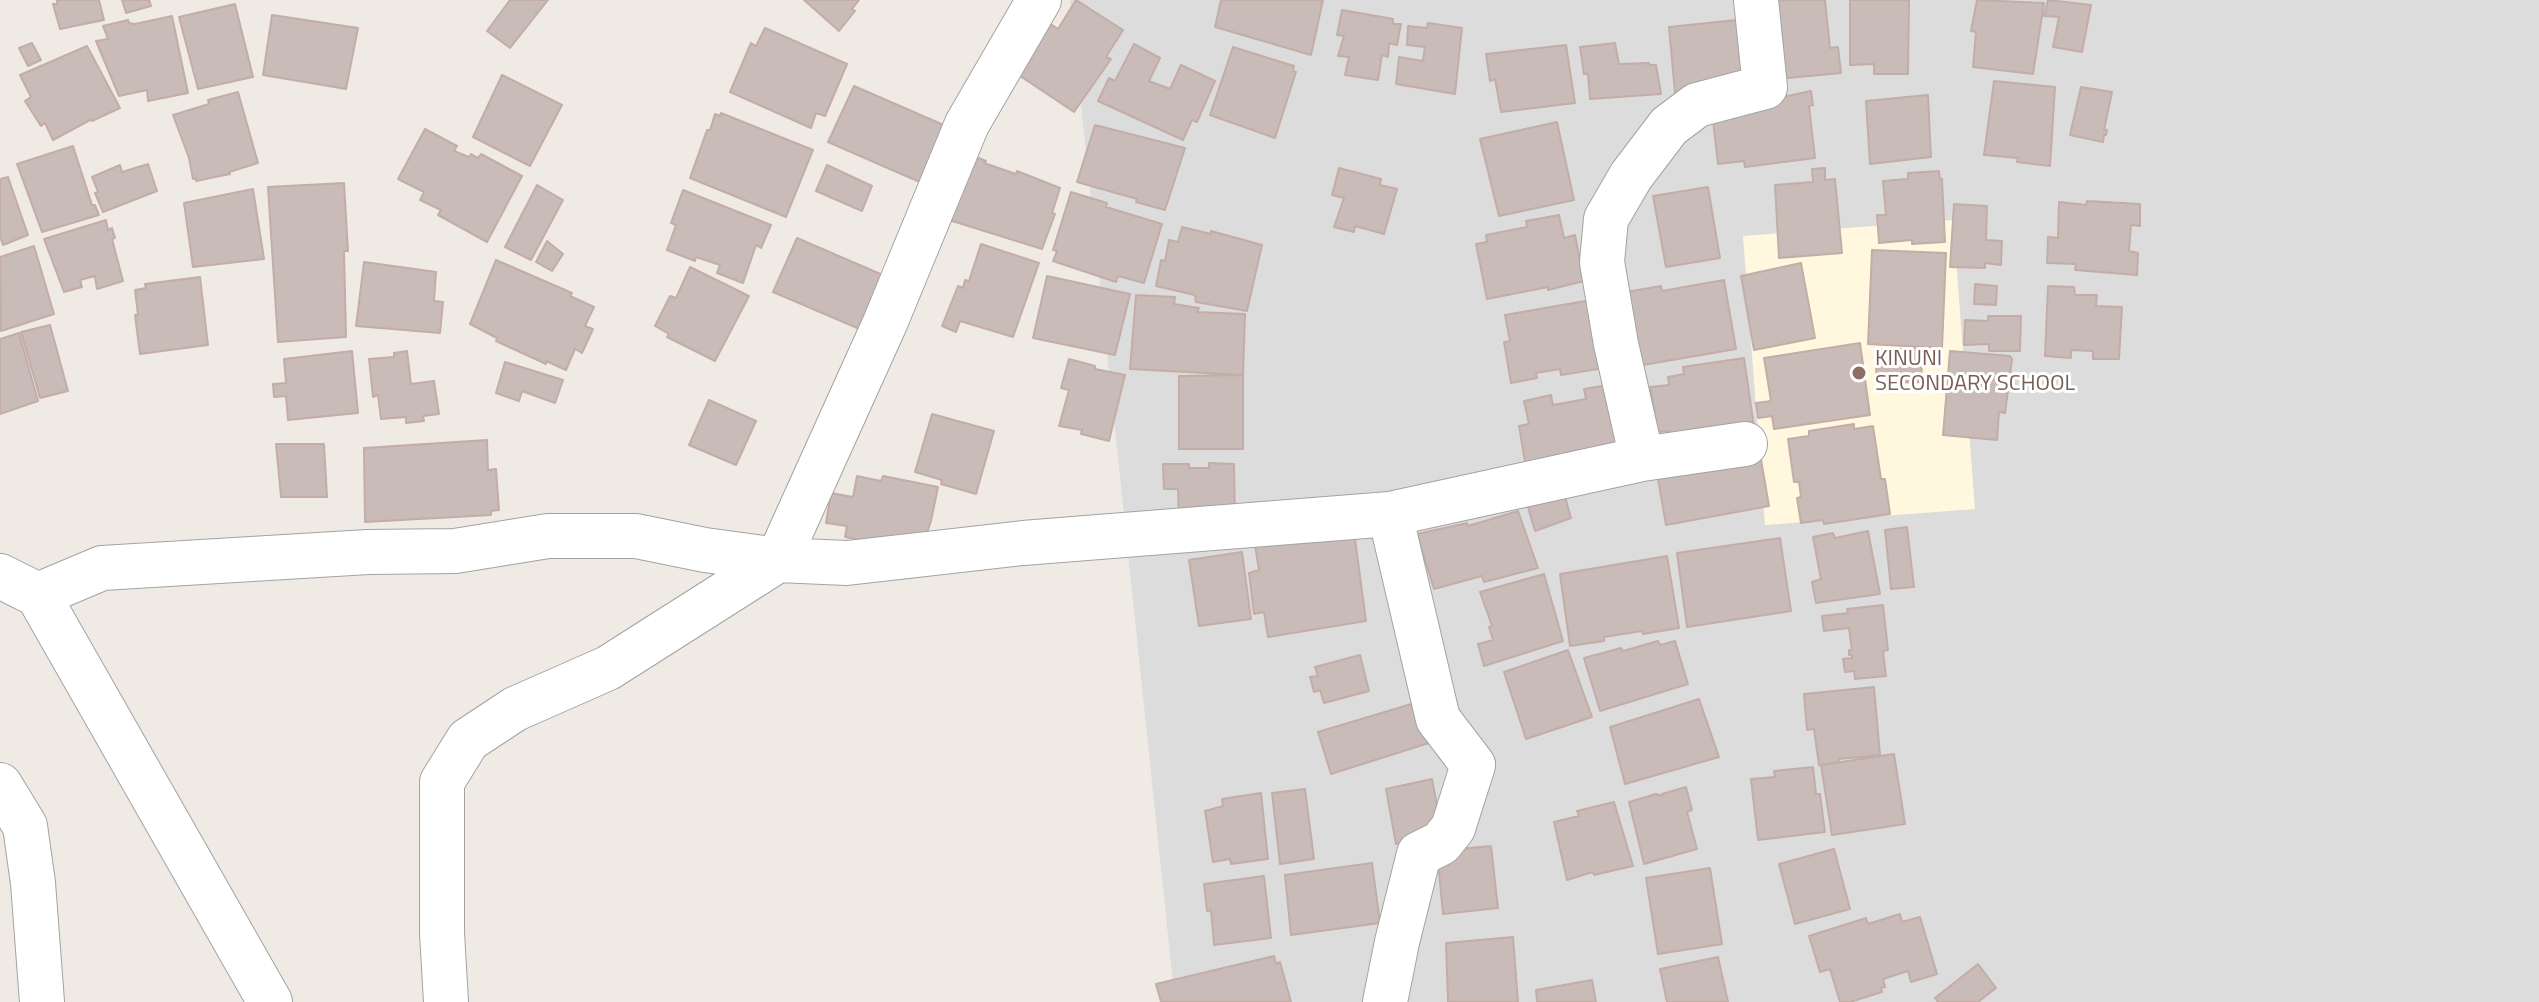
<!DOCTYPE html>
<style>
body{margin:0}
canvas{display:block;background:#f0eae5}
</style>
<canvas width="2539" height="1002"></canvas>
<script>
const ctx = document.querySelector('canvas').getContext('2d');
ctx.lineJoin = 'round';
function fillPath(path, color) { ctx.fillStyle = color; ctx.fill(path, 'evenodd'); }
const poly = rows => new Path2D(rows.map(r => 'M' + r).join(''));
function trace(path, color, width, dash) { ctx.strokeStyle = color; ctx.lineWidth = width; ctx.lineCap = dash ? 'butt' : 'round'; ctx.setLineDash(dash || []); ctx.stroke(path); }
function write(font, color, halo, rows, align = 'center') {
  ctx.font = font + ' "Titillium Web",sans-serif'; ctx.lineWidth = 6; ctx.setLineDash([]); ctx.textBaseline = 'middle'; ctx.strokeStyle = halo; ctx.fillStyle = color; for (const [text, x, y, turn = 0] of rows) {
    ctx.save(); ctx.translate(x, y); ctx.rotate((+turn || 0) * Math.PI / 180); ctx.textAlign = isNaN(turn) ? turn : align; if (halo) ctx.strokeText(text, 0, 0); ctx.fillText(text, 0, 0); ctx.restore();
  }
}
fillPath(poly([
 [1070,0,2539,0,2539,1002,1175,1002]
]), '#dddcdc');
fillPath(poly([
 [1953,220,1975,509,1765,525,1743,236]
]), '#fff8df');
const building = poly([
 [57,0,99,0,104,20,60,29,53,4,57,4,57,0],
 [122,0,149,0,151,6,126,13,122,0],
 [510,0,548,0,510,48,487,31,510,0],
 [804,0,859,0,852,9,855,11,839,31,804,0],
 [1076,0,1123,30,1106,57,1111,59,1074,112,1014,72,1046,21,1058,29,1076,0],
 [1221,0,1323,0,1311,55,1215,27,1221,0],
 [1768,0,1825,0,1830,48,1838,47,1841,73,1777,79,1768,0],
 [1850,0,1909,0,1908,74,1874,74,1874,64,1850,65,1850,0],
 [1977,0,2044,3,2033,74,1973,67,1976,32,1971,31,1977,0],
 [2048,0,2091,5,2082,52,2053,47,2059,17,2044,16,2048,0],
 [235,4,253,77,198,89,179,17,235,4],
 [1342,10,1393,19,1393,24,1401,24,1397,45,1389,43,1388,57,1382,55,1378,80,1345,75,1349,57,1338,56,1344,36,1337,35,1342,10],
 [272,15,358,28,346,89,263,75,272,15],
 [172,16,188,93,148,101,147,90,119,96,96,41,108,39,103,26,128,20,129,23,135,24,172,16],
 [1746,19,1751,85,1675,93,1669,27,1746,19],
 [1428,23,1462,28,1455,94,1396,84,1399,57,1423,61,1425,47,1407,45,1408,26,1427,28,1428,23],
 [765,28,847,64,825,116,816,113,811,128,730,92,751,43,756,46,765,28],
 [32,43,41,60,28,66,19,48,32,43],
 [1615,43,1619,64,1649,63,1650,65,1656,65,1661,94,1590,99,1588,74,1584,74,1580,47,1615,43],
 [1134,44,1160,58,1149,81,1170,89,1181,65,1215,81,1197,122,1192,120,1183,140,1098,101,1109,78,1115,81,1134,44],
 [1566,45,1575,103,1501,112,1495,79,1490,81,1486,54,1566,45],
 [87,46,120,108,92,121,92,119,53,140,45,123,41,126,25,101,31,97,20,75,87,46],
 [1233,47,1294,66,1293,71,1296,72,1275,138,1210,115,1233,47],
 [502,75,562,105,530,166,473,137,502,75],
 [1994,81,2055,87,2050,166,2017,162,2018,158,1984,155,1994,81],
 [854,86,946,126,922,183,828,142,854,86],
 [2081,87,2112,92,2104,130,2107,130,2106,135,2104,135,2103,142,2070,135,2081,87],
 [1811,91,1813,105,1809,106,1815,158,1745,167,1744,161,1718,164,1712,112,1811,91],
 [238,92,258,163,229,172,230,174,196,181,196,178,193,179,189,158,173,115,209,104,208,100,238,92],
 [1928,95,1931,157,1870,164,1866,101,1928,95],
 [721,113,813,150,786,217,690,178,707,130,710,130,715,114,720,116,721,113],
 [1557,122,1574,200,1499,216,1480,139,1557,122],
 [1095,125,1185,148,1165,210,1136,202,1137,199,1077,182,1095,125],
 [425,129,457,146,454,151,469,157,471,154,478,158,481,154,522,176,487,242,438,215,441,210,420,200,424,192,398,179,425,129],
 [73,146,92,205,95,205,99,215,42,232,17,164,73,146],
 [971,155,986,161,984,163,1016,174,1017,171,1060,188,1052,213,1055,214,1042,249,949,220,971,155],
 [148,164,157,191,103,212,95,193,98,192,92,177,120,165,122,172,148,164],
 [827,165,872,186,862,211,816,191,827,165],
 [1339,168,1381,179,1380,185,1397,189,1384,234,1355,226,1354,232,1334,227,1344,198,1332,195,1339,168],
 [1825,168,1825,180,1835,179,1842,253,1779,258,1775,185,1813,182,1812,169,1825,168],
 [1939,171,1940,179,1942,179,1945,242,1912,244,1912,240,1879,243,1877,215,1886,215,1883,181,1908,179,1908,173,1939,171],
 [8,177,28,235,3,245,0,236,0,179,8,177],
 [344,183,348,251,344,251,346,337,278,342,268,187,344,183],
 [537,185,563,200,531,260,505,247,537,185],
 [1708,187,1720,258,1666,267,1653,196,1708,187],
 [253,189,264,259,193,267,184,203,253,189],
 [683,190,771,225,761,248,756,245,743,283,717,273,720,265,696,257,695,261,667,250,676,225,671,223,683,190],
 [1071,192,1107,203,1106,207,1162,224,1144,283,1118,276,1116,282,1053,261,1057,251,1053,250,1071,192],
 [2087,201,2140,204,2140,226,2131,225,2129,251,2138,253,2137,275,2075,270,2076,264,2047,263,2048,237,2058,238,2059,202,2086,205,2087,201],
 [1954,204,1987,206,1986,240,2002,241,2001,265,1985,263,1985,268,1950,267,1954,204],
 [1559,215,1564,238,1575,235,1584,281,1548,290,1548,287,1487,299,1476,244,1487,242,1486,235,1527,227,1526,221,1559,215],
 [106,220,108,230,112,228,115,238,112,239,123,281,97,289,95,276,80,280,82,287,64,292,44,239,106,220],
 [1182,227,1211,234,1211,231,1262,245,1247,311,1196,302,1195,295,1156,286,1161,260,1165,261,1169,240,1178,242,1182,227],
 [797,238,885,276,862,330,773,292,797,238],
 [547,241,563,254,552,271,536,262,547,241],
 [981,244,1039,263,1013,337,960,321,956,332,942,326,958,286,963,288,965,280,969,281,981,244],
 [34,246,54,314,1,331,0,257,34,246],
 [1872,250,1946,253,1942,348,1868,344,1872,250],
 [496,260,572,293,570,296,594,307,585,326,593,329,582,353,575,349,566,370,546,361,546,364,496,341,497,338,470,324,496,260],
 [364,262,436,272,434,301,443,302,440,333,356,326,364,262],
 [1801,263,1815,338,1754,350,1741,276,1801,263],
 [690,267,749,296,715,361,667,337,669,334,655,326,670,296,676,298,690,267],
 [1047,276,1130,294,1115,355,1033,338,1047,276],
 [200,277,208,345,140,354,135,315,138,315,135,290,146,288,145,284,200,277],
 [1724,280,1736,349,1637,366,1620,293,1661,286,1662,291,1724,280],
 [1975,284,1997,286,1996,305,1974,304,1975,284],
 [2048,286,2074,287,2075,295,2097,295,2096,306,2122,307,2119,359,2093,359,2093,351,2071,350,2071,358,2045,356,2048,286],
 [1136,295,1175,297,1174,304,1199,308,1197,312,1245,314,1243,375,1130,369,1136,295],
 [1597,299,1604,368,1561,375,1560,369,1536,373,1537,378,1511,383,1504,342,1510,341,1505,315,1597,299],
 [1988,316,2021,316,2020,351,1989,351,1989,344,1964,345,1965,320,1988,321,1988,316],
 [50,325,68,391,40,398,21,332,50,325],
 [19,333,38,401,0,414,0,339,19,333],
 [1860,343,1870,415,1774,429,1772,416,1758,418,1756,403,1771,401,1764,358,1860,343],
 [1921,348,1922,382,1877,383,1875,350,1921,348],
 [352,351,358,413,288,420,286,396,274,397,273,384,286,383,284,359,352,351],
 [407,351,411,384,434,381,439,414,423,416,424,421,406,423,406,417,381,419,378,395,373,397,369,359,394,357,394,353,407,351],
 [1950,351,2010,356,2012,359,2005,413,1999,412,1997,440,1943,435,1950,351],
 [1744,358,1754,427,1669,440,1668,431,1658,432,1650,387,1669,385,1668,377,1684,374,1683,367,1744,358],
 [1069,359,1095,366,1095,369,1125,375,1109,441,1081,434,1082,430,1059,426,1069,390,1061,388,1069,359],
 [505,362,563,380,555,403,522,391,519,401,496,393,505,362],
 [1243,375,1243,449,1179,449,1179,376,1243,375],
 [1613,384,1624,449,1526,467,1519,426,1529,424,1524,401,1551,395,1553,405,1586,399,1584,389,1613,384],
 [709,400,756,421,736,465,689,445,709,400],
 [932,414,994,431,976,494,941,484,942,480,915,472,932,414],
 [1854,424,1854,429,1873,426,1881,479,1885,479,1890,514,1824,524,1823,520,1801,523,1797,498,1801,497,1799,482,1794,482,1788,439,1809,436,1809,431,1854,424],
 [487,440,488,470,496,469,499,510,491,511,491,515,365,522,364,448,487,440],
 [276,444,324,444,327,497,281,497,276,444],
 [1759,448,1769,506,1666,525,1656,467,1759,448],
 [1209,463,1234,464,1235,519,1179,520,1178,489,1164,489,1163,464,1189,464,1189,468,1209,468,1209,463],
 [857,476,881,481,883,476,938,487,931,521,921,551,845,537,847,526,826,523,831,493,853,497,857,476],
 [1564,493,1571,518,1535,531,1527,504,1564,493],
 [1518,511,1538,568,1484,582,1482,576,1434,589,1417,534,1467,523,1468,526,1518,511],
 [1907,527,1914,587,1891,589,1885,530,1907,527],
 [1868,531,1880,594,1816,603,1812,582,1821,579,1813,537,1833,533,1835,538,1868,531],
 [1354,532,1366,621,1268,637,1264,612,1254,614,1249,573,1259,570,1255,545,1354,532],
 [1780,538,1791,611,1687,627,1677,553,1780,538],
 [1242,552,1251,619,1199,626,1189,560,1242,552],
 [1667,556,1679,628,1643,634,1642,631,1604,637,1604,641,1570,646,1560,574,1667,556],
 [1544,574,1563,641,1484,666,1478,644,1493,640,1489,627,1492,626,1480,592,1544,574],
 [1883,605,1888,650,1883,651,1886,676,1855,679,1854,671,1845,672,1843,659,1852,658,1852,655,1849,655,1849,650,1852,650,1849,628,1824,631,1822,616,1848,613,1847,609,1883,605],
 [1658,641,1660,645,1675,641,1688,684,1600,711,1584,658,1621,648,1623,651,1658,641],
 [1568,650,1592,717,1526,739,1504,672,1568,650],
 [1360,655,1369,691,1324,703,1320,690,1314,692,1310,677,1318,676,1315,667,1360,655],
 [1874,687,1880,755,1839,759,1839,762,1819,765,1814,729,1807,730,1804,694,1874,687],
 [1699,699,1719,757,1625,784,1610,727,1699,699],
 [1418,702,1432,742,1331,774,1318,732,1418,702],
 [1894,754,1905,824,1832,835,1821,765,1894,754],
 [1813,767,1816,794,1820,794,1825,832,1758,840,1751,779,1775,777,1774,771,1813,767],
 [1432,779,1443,837,1396,844,1386,789,1432,779],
 [1686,787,1692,810,1687,812,1697,849,1644,864,1629,802,1656,794,1662,796,1662,794,1686,787],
 [1305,789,1314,859,1280,864,1272,793,1305,789],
 [1261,793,1268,859,1231,864,1230,859,1213,862,1205,811,1223,806,1222,799,1261,793],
 [1614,802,1633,866,1594,875,1593,872,1567,880,1554,822,1579,816,1577,811,1614,802],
 [1491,846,1498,908,1443,914,1437,851,1491,846],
 [1834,849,1850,909,1795,924,1779,864,1834,849],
 [1372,863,1380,923,1291,935,1285,875,1372,863],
 [1710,868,1722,944,1658,954,1646,878,1710,868],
 [1264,876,1271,938,1214,945,1211,910,1207,911,1204,884,1264,876],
 [1900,914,1902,922,1920,917,1937,974,1911,982,1908,971,1883,979,1885,987,1881,988,1882,992,1850,1002,1840,1002,1830,969,1820,972,1809,936,1866,918,1868,924,1900,914],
 [1513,937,1518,1002,1448,1002,1446,943,1513,937],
 [1274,956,1276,964,1280,962,1291,1002,1161,1002,1156,984,1274,956],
 [1718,957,1728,1002,1667,1002,1660,969,1718,957],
 [1978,964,1996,988,1978,1002,1938,1002,1935,998,1978,964],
 [1592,980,1596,1002,1537,1002,1536,990,1592,980]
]);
fillPath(building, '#c8bbb8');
trace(building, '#c3ada6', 2);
const minor = poly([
 [1642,459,1616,344,1602,262,1606,219,1631,176,1669,126,1697,105,1765,87,1756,0],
 [0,576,38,595,102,568,368,552,455,551,548,536,636,536,705,550,778,560,847,563,1023,543,1390,514,1642,459,1745,444],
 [38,595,270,1002],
 [0,785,25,826,33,883,42,1002],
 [446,1002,442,933,442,782,468,740,515,709,608,668,778,560,885,323,967,124,1039,0],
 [1385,1002,1397,942,1419,854,1441,843,1453,828,1473,765,1438,719,1390,514]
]);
trace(minor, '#a3a3a3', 46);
trace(minor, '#fff', 44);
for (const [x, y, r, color] of [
 [1859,373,8,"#8d6e63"]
]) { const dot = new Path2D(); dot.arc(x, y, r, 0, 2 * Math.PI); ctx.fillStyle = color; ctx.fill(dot); trace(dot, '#fff', 3); }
write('22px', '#785e54', '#fff', [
 ["KINUNI",1875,360],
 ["SECONDARY SCHOOL",1875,385]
], 'left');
</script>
